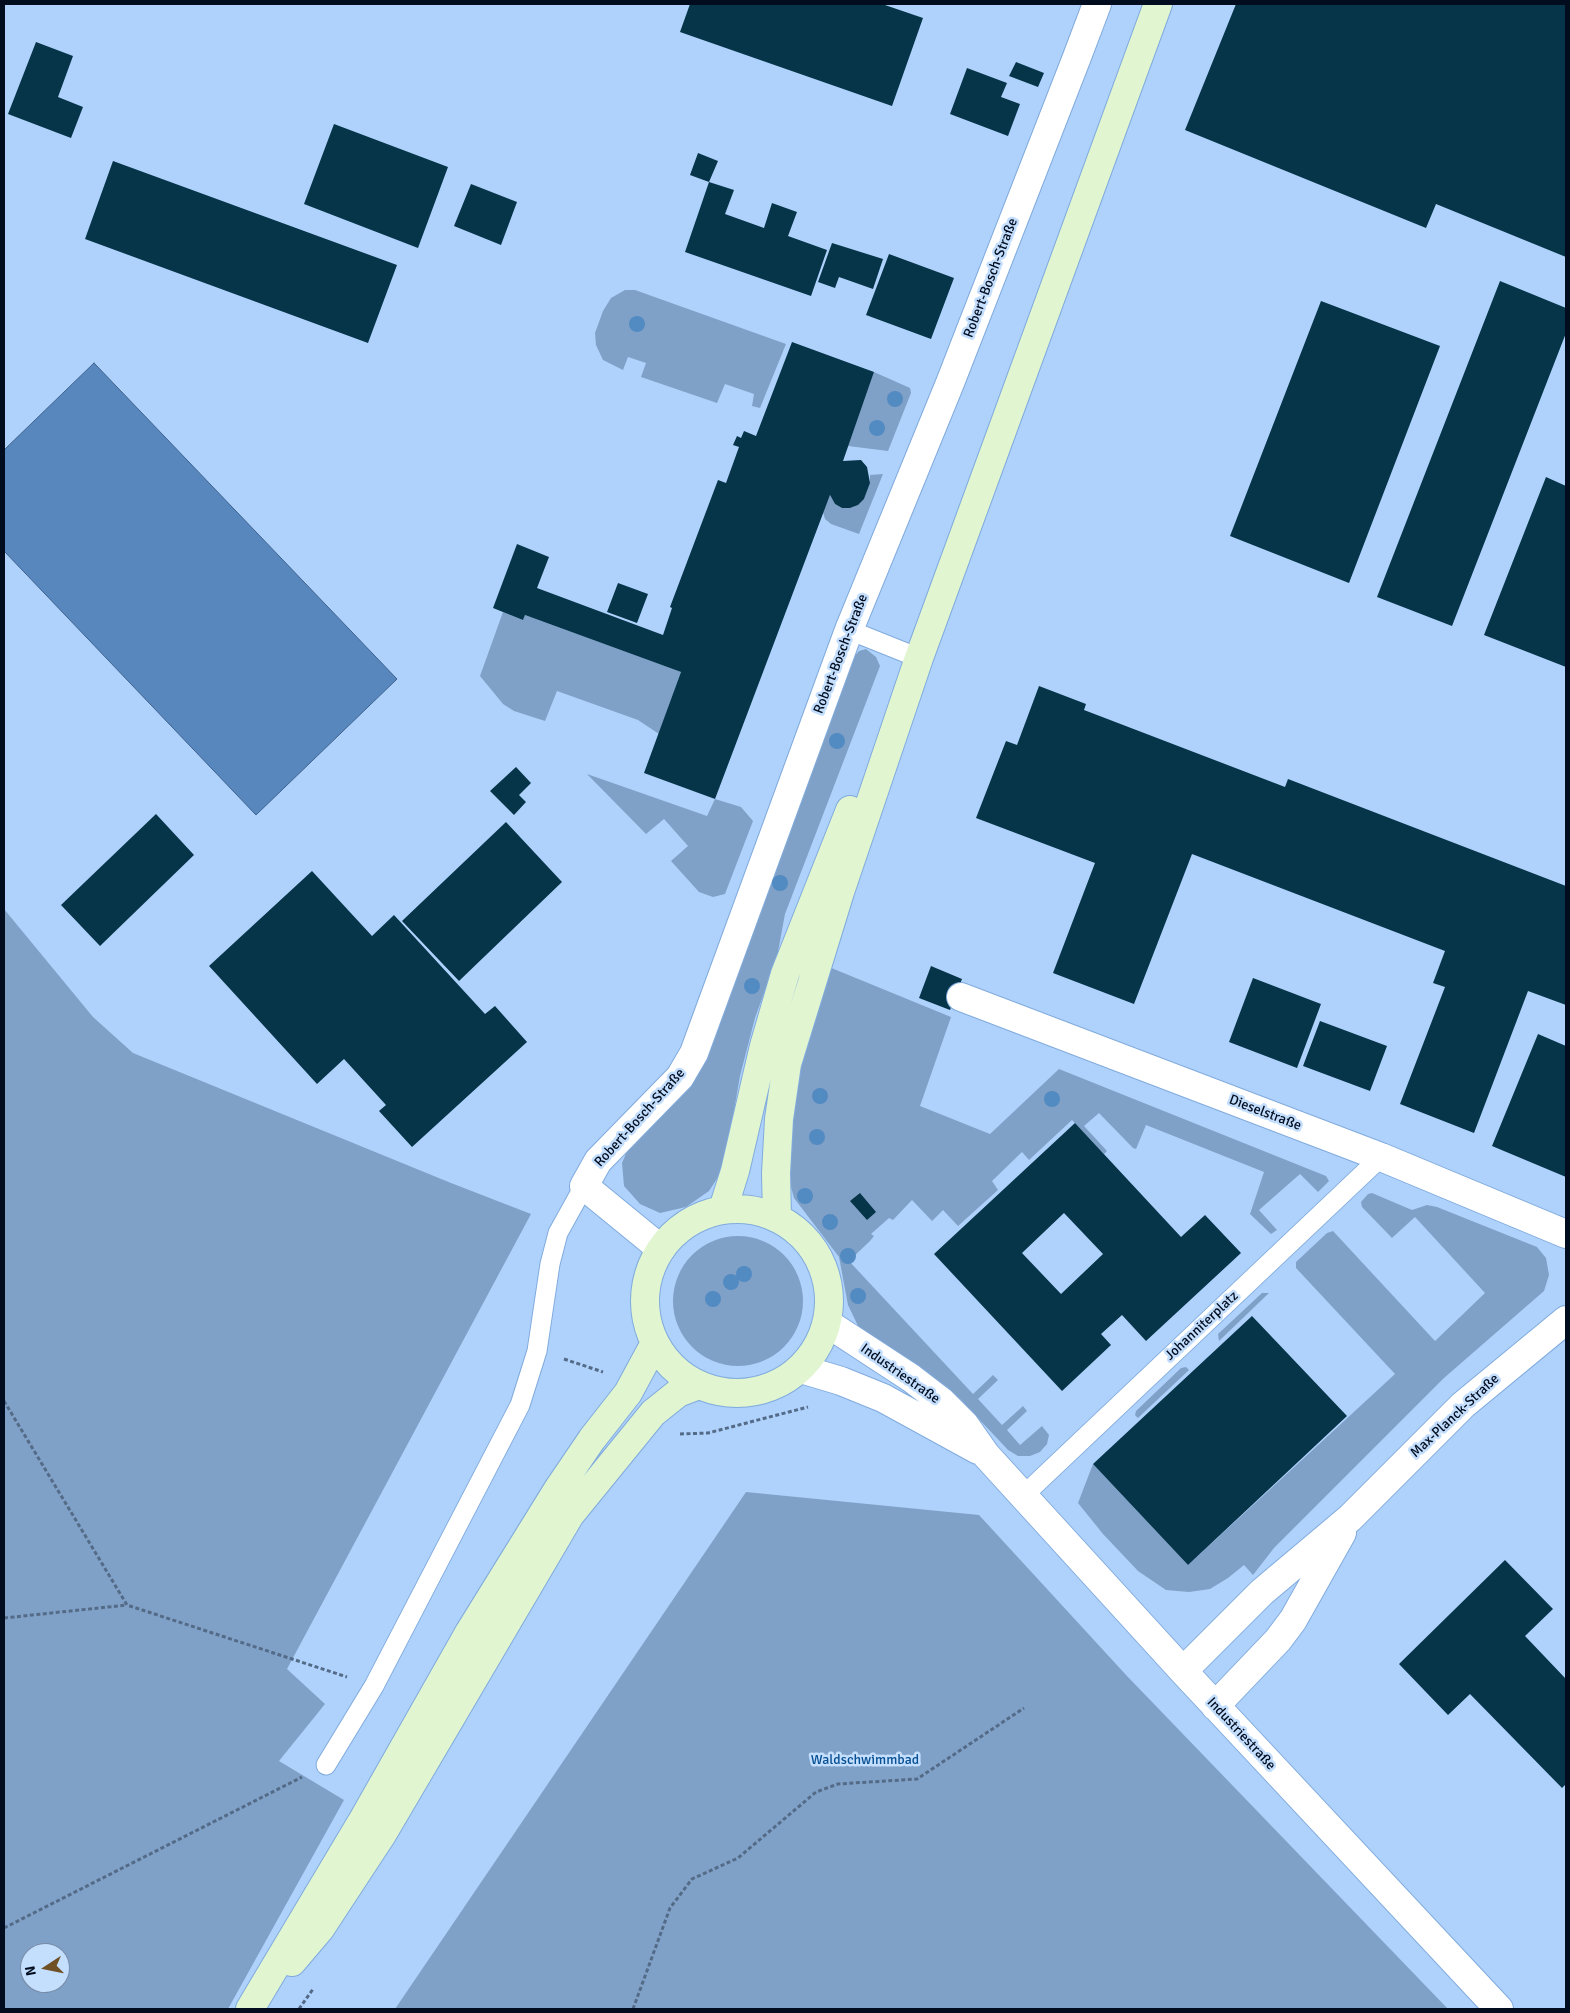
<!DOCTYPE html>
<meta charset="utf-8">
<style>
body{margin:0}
#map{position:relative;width:1570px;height:2013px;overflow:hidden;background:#afd2fc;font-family:Signika,sans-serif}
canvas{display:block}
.frame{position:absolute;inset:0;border:5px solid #010d1f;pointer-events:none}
.north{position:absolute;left:20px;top:1943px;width:50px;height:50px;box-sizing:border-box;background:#c4defe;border:1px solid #768aa5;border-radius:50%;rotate:259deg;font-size:14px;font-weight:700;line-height:20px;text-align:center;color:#010d1f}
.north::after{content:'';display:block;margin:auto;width:18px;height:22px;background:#6f5025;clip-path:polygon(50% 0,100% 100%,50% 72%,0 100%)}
</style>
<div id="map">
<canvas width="1570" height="2013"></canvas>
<div class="frame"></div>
<div class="north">N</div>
</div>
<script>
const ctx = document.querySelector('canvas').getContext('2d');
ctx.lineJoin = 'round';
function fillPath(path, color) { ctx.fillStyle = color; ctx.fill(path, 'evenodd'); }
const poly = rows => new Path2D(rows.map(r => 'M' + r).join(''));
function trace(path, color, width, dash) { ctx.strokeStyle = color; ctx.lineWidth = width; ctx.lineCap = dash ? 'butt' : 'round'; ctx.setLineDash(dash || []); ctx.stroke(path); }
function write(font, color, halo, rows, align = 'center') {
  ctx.font = font + ' Signika,sans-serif'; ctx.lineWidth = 5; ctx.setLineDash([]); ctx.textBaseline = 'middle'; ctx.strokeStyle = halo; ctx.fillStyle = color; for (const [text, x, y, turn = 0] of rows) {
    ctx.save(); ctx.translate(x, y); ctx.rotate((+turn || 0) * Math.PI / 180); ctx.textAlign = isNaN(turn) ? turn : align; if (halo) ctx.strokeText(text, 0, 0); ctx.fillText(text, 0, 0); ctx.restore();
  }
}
fillPath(poly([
 [625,290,635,290,786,344,760,408,752,406,754,394,725,384,717,403,641,377,646,363,628,357,623,370,603,360,596,345,595,333,603,311,611,298],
 [874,372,910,388,911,393,888,451,848,446],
 [883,474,859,534,831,524,825,519,823,512,830,495,835,504,842,508,850,508,858,505,864,499,870,483,870,475],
 [503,612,523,620,525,615,681,672,659,734,638,720,557,691,545,721,514,711,503,704,480,676],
 [866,649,876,657,880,666,785,914,777,957,755,1018,740,1076,724,1168,709,1191,686,1207,660,1213,640,1204,624,1186,622,1163,630,1144,663,1112,851,660,859,651],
 [587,774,707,816,715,799,741,807,753,821,725,894,713,897,699,892,671,861,688,846,664,819,646,834],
 [4,909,93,1017,133,1053,451,1183,531,1214,287,1669,325,1704,279,1761,344,1800,228,2009,4,2009],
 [30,1953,60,1953,60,1983,30,1983],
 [829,967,951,1017,920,1106,990,1134,1059,1069,1326,1176,1329,1181,1318,1192,1300,1174,1259,1210,1277,1230,1271,1234,1250,1214,1264,1172,1146,1125,1136,1149,1133,1148,1099,1113,1084,1126,1107,1151,1104,1154,1072,1120,1029,1160,1022,1152,992,1181,998,1190,958,1226,943,1210,932,1221,912,1200,893,1220,889,1218,871,1234,874,1236,870,1241,849,1261,973,1394,993,1375,998,1380,978,1399,1002,1425,1023,1406,1027,1411,1007,1430,1020,1445,1042,1426,1049,1435,1047,1444,1040,1452,1030,1456,1018,1456,1008,1450,961,1400,933,1378,860,1330,848,1305,839,1257,794,1198,786,1169,787,1133,804,1054],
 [1372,1193,1412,1210,1427,1205,1437,1207,1537,1247,1546,1258,1549,1275,1544,1291,1444,1378,1274,1548,1253,1575,1244,1565,1228,1578,1210,1589,1189,1592,1166,1590,1138,1571,1103,1534,1078,1503,1093,1464,1188,1565,1395,1374,1296,1268,1296,1262,1327,1233,1333,1231,1435,1341,1485,1293,1415,1217,1392,1238,1362,1207,1361,1202,1368,1194],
 '673 1301a65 65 0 1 1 130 0a65 65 0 1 1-130 0Z',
 [1262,1293,1269,1293,1219,1341,1218,1334],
 [1186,1367,1189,1370,1138,1418,1135,1415,1136,1411,1181,1368],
 [746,1492,979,1515,1127,1676,1448,2009,395,2009]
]), '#80a1c7');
const water = poly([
 [94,363,397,679,256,815,4,551,4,450,94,363]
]);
fillPath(water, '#5887be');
trace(water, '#3e628e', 1);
fillPath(poly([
 [690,4,882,4,923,18,892,106,680,32],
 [1236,4,1566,4,1566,257,1436,204,1426,228,1185,130],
 [36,42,73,56,58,97,83,107,71,138,8,114],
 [1016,62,1044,73,1038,87,1009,76],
 [967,68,1007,83,1001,97,1020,104,1008,136,950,114],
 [334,124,448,167,418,248,304,204],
 [698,153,718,161,709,182,690,175],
 [113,161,397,265,368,343,85,239],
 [709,182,734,190,725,214,764,228,772,203,797,212,788,236,827,250,811,296,685,252],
 [471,184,517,202,501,245,454,226],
 [832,243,883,259,873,289,839,277,835,288,818,282],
 [889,254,954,278,931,339,866,315],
 [1500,281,1566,308,1566,333,1452,626,1377,597],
 [1321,301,1440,346,1349,583,1230,536],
 [792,342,874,372,843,461,861,460,867,467,870,483,864,499,858,505,850,508,842,508,835,504,830,495,715,799,644,773,681,672,525,615,523,620,493,608,517,544,549,557,537,588,663,635,672,608,670,607,718,480,726,483,739,447,733,445,737,436,741,438,744,431,756,436],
 [1546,477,1566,486,1566,667,1484,635],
 [618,583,648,594,637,623,607,612],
 [1039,686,1086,704,1084,710,1285,787,1288,779,1566,886,1566,1005,1528,991,1474,1133,1400,1104,1445,987,1433,983,1445,951,1192,854,1134,1004,1053,973,1095,863,976,818,1006,741,1017,745],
 [516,767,531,783,519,795,526,802,514,815,490,791],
 [156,814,194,855,100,946,61,905],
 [506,822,562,882,459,981,402,921],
 [312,871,372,936,394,915,485,1014,495,1006,527,1042,412,1147,379,1111,386,1105,344,1059,317,1084,209,966],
 [931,966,962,979,950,1010,919,998],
 [1253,978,1321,1004,1297,1068,1229,1042],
 [1320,1021,1387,1046,1370,1091,1303,1066],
 [1538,1034,1566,1046,1566,1177,1492,1146],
 [1075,1123,1181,1237,1205,1215,1241,1253,1146,1341,1122,1315,1101,1334,1111,1345,1062,1391,934,1254],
 [1064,1213,1103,1254,1061,1294,1022,1253],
 [860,1193,876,1212,867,1220,850,1201],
 [1252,1316,1347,1416,1188,1565,1093,1464],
 [1505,1560,1553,1609,1525,1636,1566,1679,1566,1784,1562,1788,1470,1694,1448,1715,1399,1664]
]), '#063448');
const lane = poly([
 [849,630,919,658],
 [1024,1495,1381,1157],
 [326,1765,374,1686,520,1405,537,1351,550,1264,558,1233,584,1186]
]);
const street = poly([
 [961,997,1381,1157,1566,1234],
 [661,1249,584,1186,598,1161,680,1077,694,1053,849,630,950,383,1077,57,1097,4],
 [827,1323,911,1378,941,1401,965,1425,986,1455,1183,1671,1499,2009],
 [801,1369,841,1381,883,1398,978,1450],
 [1183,1671,1262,1592,1350,1518,1463,1405,1566,1320],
 [1215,1706,1278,1640,1293,1620,1342,1533]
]);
const secondary = poly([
 '645 1301a92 92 0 1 1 184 0a92 92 0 1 1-184 0Z',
 [723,1209,735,1171,764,1046,785,974,850,810],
 [777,1217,776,1173,779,1119,787,1064,840,892,919,658,1158,4],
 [292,1962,320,1929,383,1833,570,1515,653,1413,678,1393,699,1385],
 [250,2009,364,1818,470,1631,558,1489,592,1439,628,1393,655,1343]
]);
trace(lane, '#80abdd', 21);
trace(street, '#80abdd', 30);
trace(secondary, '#80abdd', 30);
trace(poly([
 [564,1359,603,1372],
 [4,1401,127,1605,347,1677],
 [680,1434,708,1433,808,1407],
 [4,1618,127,1605],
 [4,1928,302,1777],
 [299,2009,313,1989],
 [633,2009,670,1908,692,1879,738,1858,816,1792,838,1784,917,1779,1024,1708]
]), '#546b88', 3, [4, 2.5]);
trace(lane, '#fff', 19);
trace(street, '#fff', 28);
trace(secondary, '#e1f5d1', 28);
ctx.fillStyle = '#528ac2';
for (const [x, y] of [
 [637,324],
 [895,399],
 [877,428],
 [837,741],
 [780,883],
 [752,986],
 [820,1096],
 [1052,1099],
 [817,1137],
 [805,1196],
 [830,1222],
 [848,1256],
 [744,1274],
 [731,1282],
 [858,1296],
 [713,1299]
]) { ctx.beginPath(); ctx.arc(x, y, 8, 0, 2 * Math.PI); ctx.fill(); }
write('14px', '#010d1f', '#c4defe', [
 ["Robert-Bosch-Straße",991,278,-69],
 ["Robert-Bosch-Straße",841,654,-69],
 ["Dieselstraße",1265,1113,21],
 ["Robert-Bosch-Straße",640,1118,-48],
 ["Johanniterplatz",1202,1326,-43],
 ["Industriestraße",900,1374,35],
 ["Max-Planck-Straße",1455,1416,-43],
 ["Industriestraße",1241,1734,47]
]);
write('14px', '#064f92', '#c4defe', [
 ["Waldschwimmbad",865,1760]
]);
</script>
